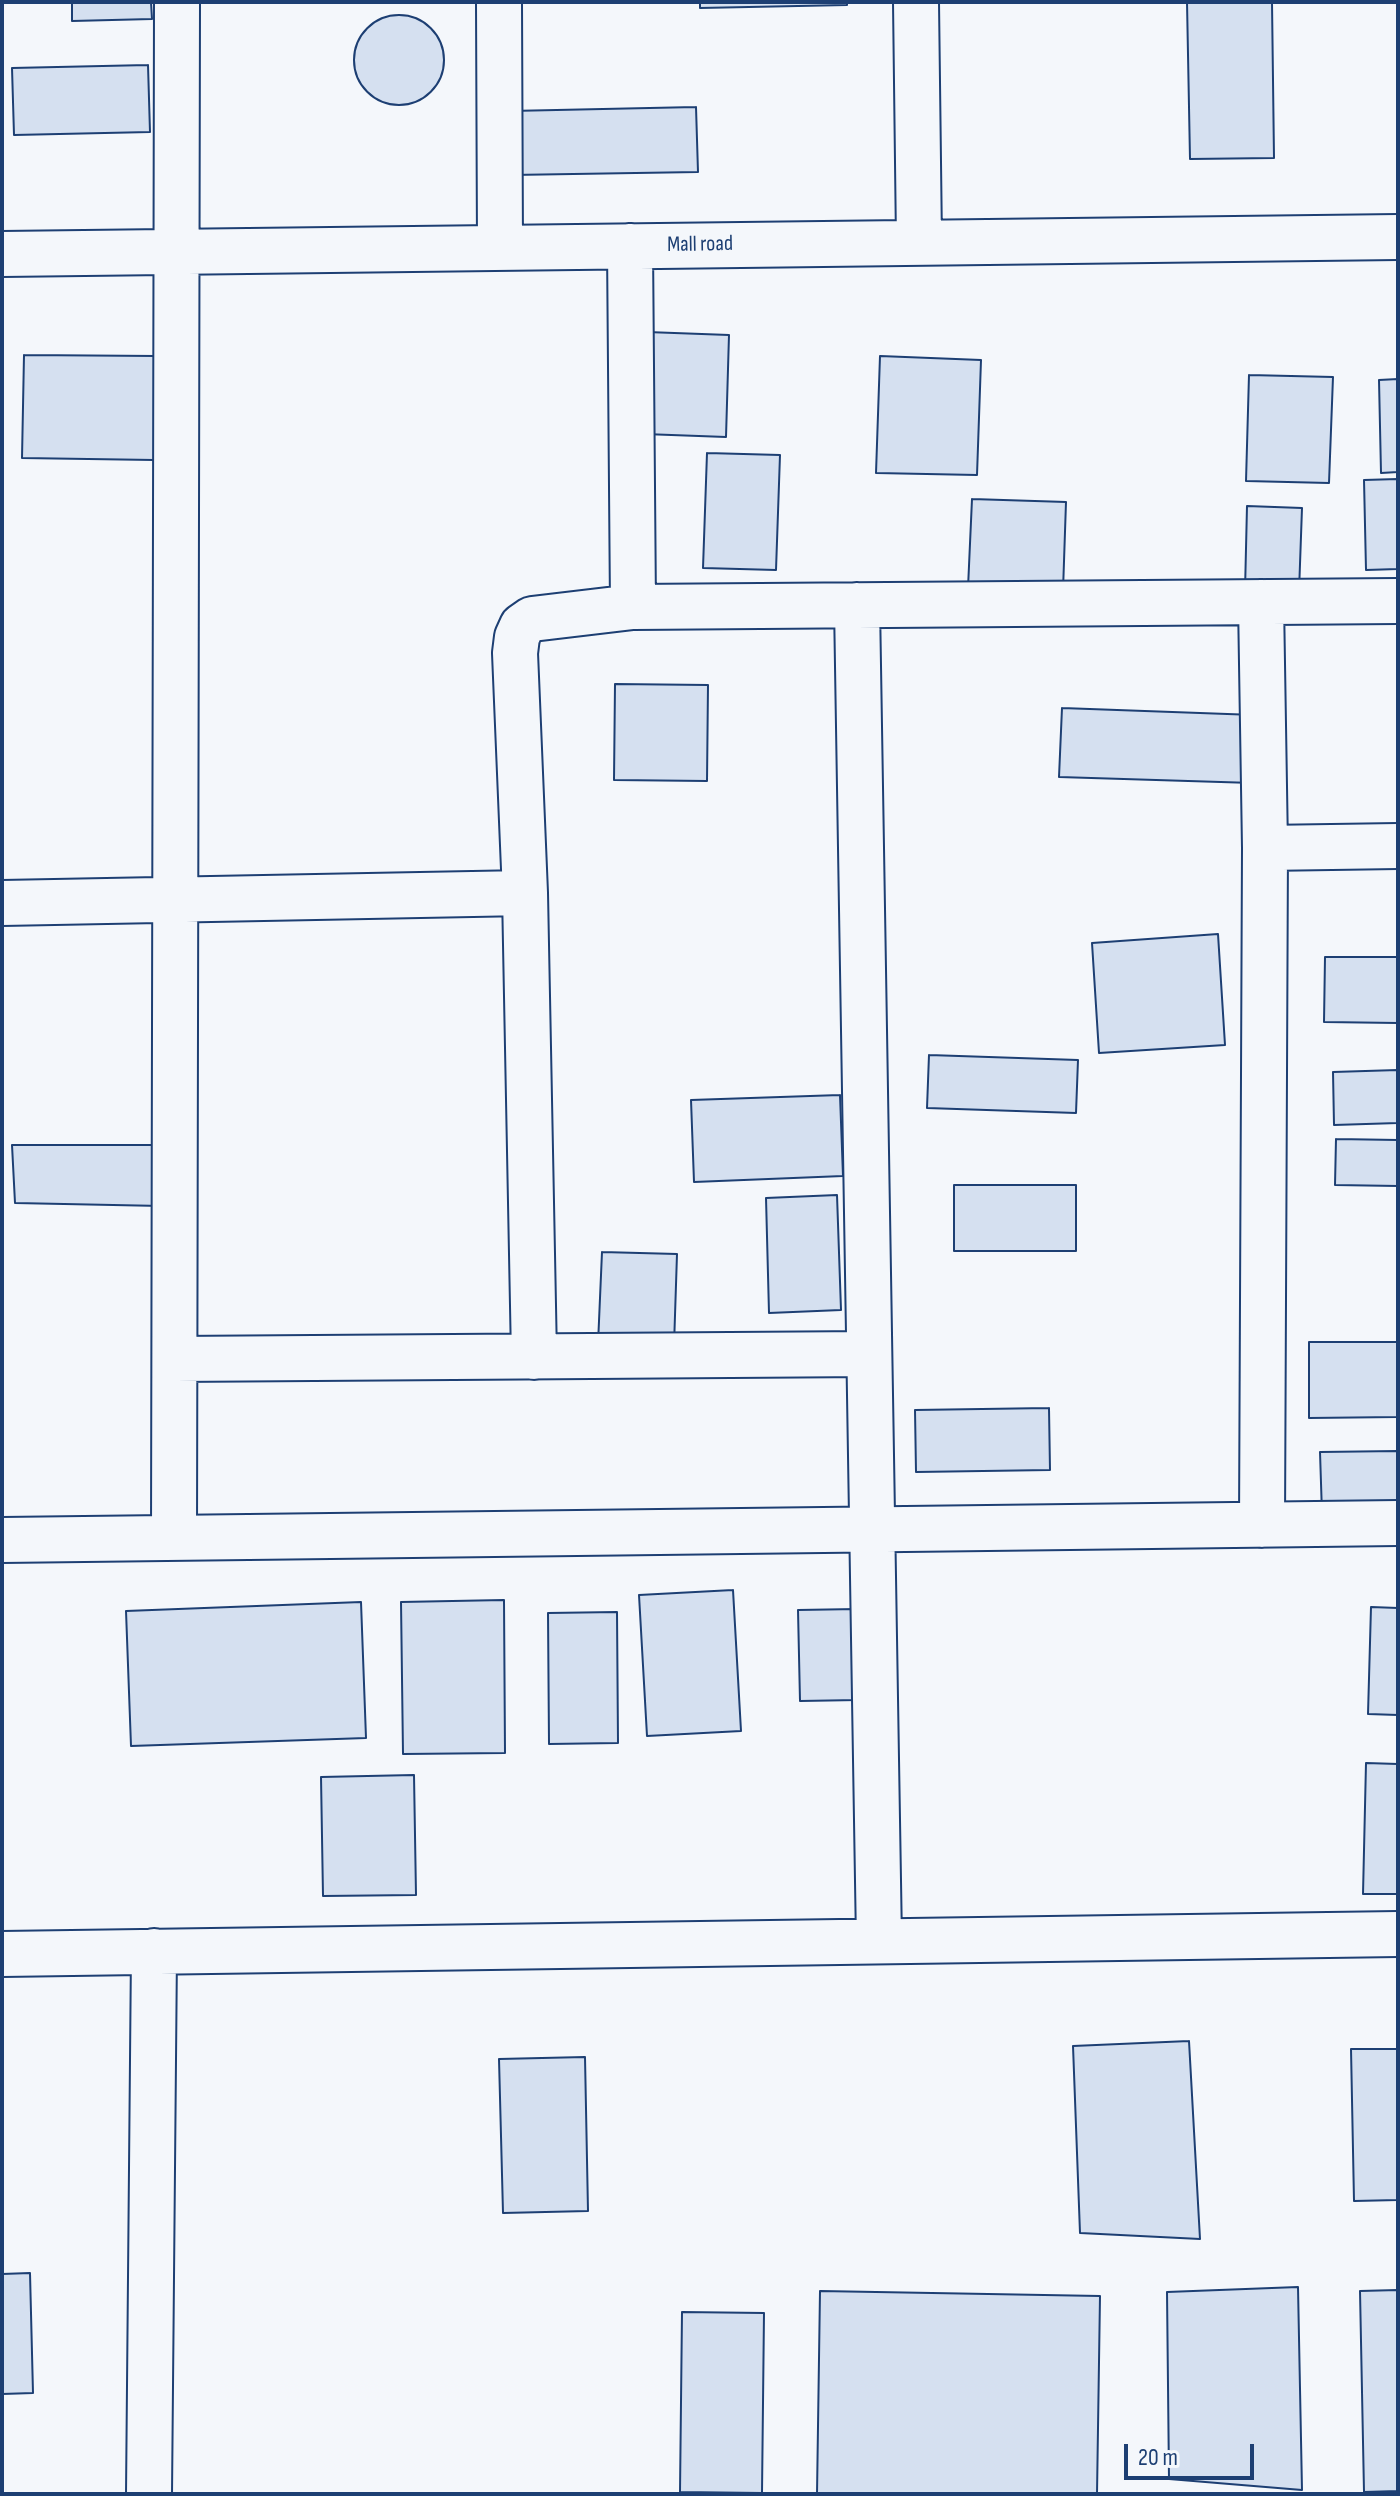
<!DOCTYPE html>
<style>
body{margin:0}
#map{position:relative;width:1400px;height:2496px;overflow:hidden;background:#f4f7fb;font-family:"Sofia Sans Condensed",sans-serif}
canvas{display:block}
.frame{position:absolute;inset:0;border:4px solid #1d3f73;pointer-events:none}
.scale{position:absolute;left:1124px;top:2444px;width:130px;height:36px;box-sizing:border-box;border:4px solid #1d3f73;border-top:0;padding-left:10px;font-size:24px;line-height:28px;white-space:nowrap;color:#1d3f73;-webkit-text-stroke:6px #f4f7fb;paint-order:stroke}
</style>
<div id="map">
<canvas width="1400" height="2496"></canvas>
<div class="frame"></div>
<div class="scale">20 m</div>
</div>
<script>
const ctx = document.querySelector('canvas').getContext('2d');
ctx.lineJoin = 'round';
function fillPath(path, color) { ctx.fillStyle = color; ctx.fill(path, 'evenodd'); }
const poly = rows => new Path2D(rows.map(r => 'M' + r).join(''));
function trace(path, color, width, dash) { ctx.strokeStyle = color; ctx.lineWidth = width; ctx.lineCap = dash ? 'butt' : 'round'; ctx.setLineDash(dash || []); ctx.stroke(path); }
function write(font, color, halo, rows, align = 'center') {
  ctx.font = font + ' "Sofia Sans Condensed",sans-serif'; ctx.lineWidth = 6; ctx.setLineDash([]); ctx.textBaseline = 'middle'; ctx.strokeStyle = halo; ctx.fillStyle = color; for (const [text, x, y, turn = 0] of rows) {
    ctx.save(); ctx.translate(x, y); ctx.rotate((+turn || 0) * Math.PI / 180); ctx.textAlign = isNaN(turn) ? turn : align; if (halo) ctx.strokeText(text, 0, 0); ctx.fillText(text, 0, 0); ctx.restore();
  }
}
const building = poly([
 [72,2,151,2,152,19,72,21,72,2],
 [700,2,847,2,847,5,700,8,700,2],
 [1187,2,1272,2,1274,158,1190,159,1187,2],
 '354 60a45 45 0 1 1 90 0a45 45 0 1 1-90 0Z',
 [148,65,150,132,14,135,12,68,148,65],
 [696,107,698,172,511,175,510,111,696,107],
 [647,332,729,335,726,437,644,434,647,332],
 [24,355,156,356,154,460,22,458,24,355],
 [880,356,981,360,977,475,876,473,880,356],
 [1249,375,1333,377,1329,483,1246,481,1249,375],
 [1398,379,1398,472,1381,473,1379,380,1398,379],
 [707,453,780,455,776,570,703,568,707,453],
 [1398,479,1398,569,1366,570,1364,480,1398,479],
 [972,499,1066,502,1063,591,968,588,972,499],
 [1247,506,1302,508,1299,592,1245,591,1247,506],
 [615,684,708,685,707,781,614,780,615,684],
 [1062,708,1255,715,1253,783,1059,777,1062,708],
 [1218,934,1225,1045,1099,1053,1092,943,1218,934],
 [1325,957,1398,957,1398,1023,1324,1022,1325,957],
 [929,1055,1078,1060,1076,1113,927,1108,929,1055],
 [1398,1070,1398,1123,1334,1125,1333,1072,1398,1070],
 [840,1095,843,1176,694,1182,691,1100,840,1095],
 [1336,1139,1398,1140,1398,1186,1335,1185,1336,1139],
 [12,1145,164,1145,162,1206,15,1203,12,1145],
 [954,1185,1076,1185,1076,1251,954,1251,954,1185],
 [837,1195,841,1310,769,1313,766,1198,837,1195],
 [602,1252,677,1254,674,1346,598,1344,602,1252],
 [1309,1342,1398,1342,1398,1417,1309,1418,1309,1342],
 [1049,1408,1050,1470,916,1472,915,1410,1049,1408],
 [1398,1451,1398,1510,1322,1514,1320,1452,1398,1451],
 [733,1590,741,1731,647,1736,639,1595,733,1590],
 [504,1600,505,1753,403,1754,401,1602,504,1600],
 [361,1602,366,1738,131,1746,126,1611,361,1602],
 [1371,1607,1398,1608,1398,1715,1368,1714,1371,1607],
 [857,1609,858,1700,800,1701,798,1610,857,1609],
 [617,1612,618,1743,549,1744,548,1613,617,1612],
 [1366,1763,1398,1764,1398,1894,1363,1894,1366,1763],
 [414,1775,416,1895,323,1896,321,1777,414,1775],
 [1189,2041,1200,2239,1080,2233,1073,2046,1189,2041],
 [1351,2049,1398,2049,1398,2200,1354,2201,1351,2049],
 [585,2057,588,2211,503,2213,499,2059,585,2057],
 [30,2273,33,2393,2,2394,2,2274,30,2273],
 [1298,2287,1302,2490,1169,2479,1167,2292,1298,2287],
 [1398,2290,1398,2491,1364,2492,1360,2291,1398,2290],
 [820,2291,1100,2296,1097,2494,817,2494,820,2291],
 [682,2312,764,2313,762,2493,680,2492,682,2312]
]);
fillPath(building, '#d5e0f0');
trace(building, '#1d3f73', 2);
const minor = poly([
 [499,2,500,247],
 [916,2,919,242],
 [630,246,633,607],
 [2,254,1398,237],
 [1261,602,1265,848,1262,1525],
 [857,605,879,1941],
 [1265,848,1398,846],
 [2,903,525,893],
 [534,1357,525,893,515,653,517,637,522,626,532,619,633,607,1398,601],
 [175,1359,869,1354],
 [174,1538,177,2],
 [2,1540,1398,1523],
 [2,1954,1398,1934],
 [149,2494,154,1951]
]);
trace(minor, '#1d3f73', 48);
trace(minor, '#f4f7fb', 44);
write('22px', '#1d3f73', '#f4f7fb', [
 ["Mall road",700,245,-1]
]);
</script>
